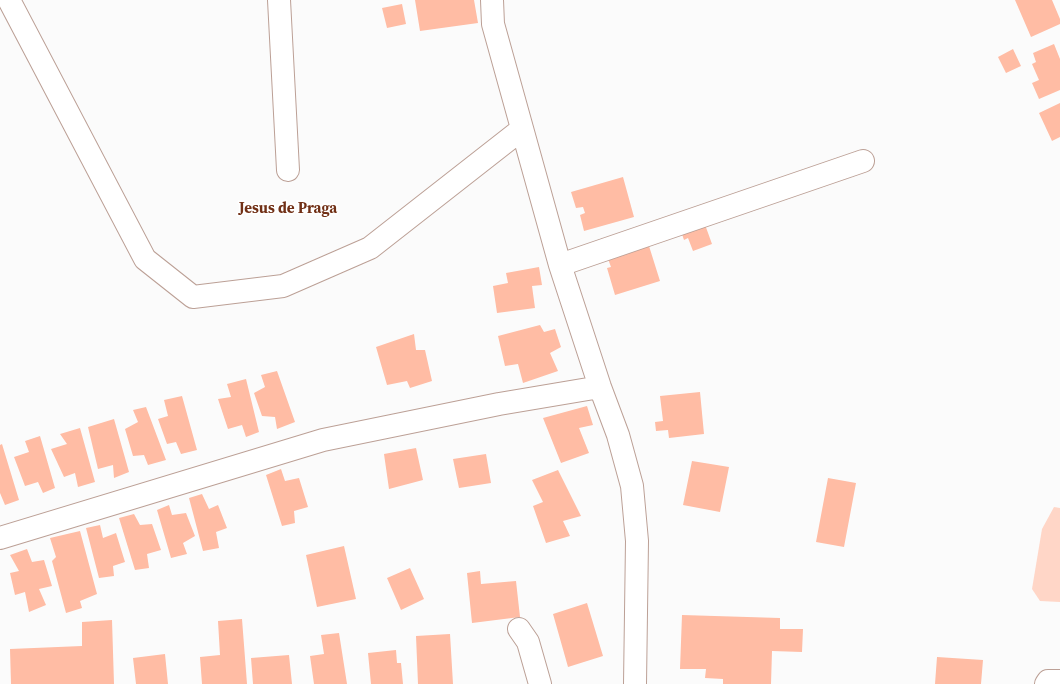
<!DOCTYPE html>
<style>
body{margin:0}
canvas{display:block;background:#fbfbfb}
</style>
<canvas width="1060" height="684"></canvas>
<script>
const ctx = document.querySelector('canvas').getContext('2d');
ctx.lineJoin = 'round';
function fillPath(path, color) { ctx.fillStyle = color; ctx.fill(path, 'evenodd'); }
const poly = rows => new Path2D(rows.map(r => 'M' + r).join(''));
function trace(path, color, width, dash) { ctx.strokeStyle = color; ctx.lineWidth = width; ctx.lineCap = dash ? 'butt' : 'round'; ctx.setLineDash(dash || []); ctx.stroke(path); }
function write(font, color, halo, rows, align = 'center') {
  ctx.font = font + ' "Source Serif 4",serif'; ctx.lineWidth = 3.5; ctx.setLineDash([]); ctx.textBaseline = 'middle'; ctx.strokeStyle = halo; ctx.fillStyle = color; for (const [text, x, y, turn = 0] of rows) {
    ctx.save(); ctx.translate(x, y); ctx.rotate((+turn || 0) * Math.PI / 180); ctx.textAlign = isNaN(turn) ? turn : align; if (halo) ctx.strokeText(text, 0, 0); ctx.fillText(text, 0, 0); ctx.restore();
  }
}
fillPath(poly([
 [1054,507,1060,508,1060,602,1040,601,1032,589,1042,529]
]), '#ffd6c7');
fillPath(poly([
 [415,0,474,0,478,23,420,31],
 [1015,0,1052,0,1060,19,1060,24,1031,37],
 [402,4,406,24,387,28,382,8],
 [1054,44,1060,59,1060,90,1039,99,1032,83,1039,80,1032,64,1036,62,1033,53],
 [1013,49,1021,66,1006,73,998,57],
 [1060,103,1060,137,1052,141,1039,113],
 [623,177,634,217,584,231,580,215,585,213,583,207,576,208,571,192],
 [703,219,712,244,693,251,688,238,684,240,680,228],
 [649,246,660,281,615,295,607,268,611,267,608,259],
 [539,267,542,285,532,286,535,308,497,313,493,286,508,283,506,273],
 [540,325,544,332,555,329,561,347,550,353,558,371,523,383,518,364,505,366,498,336],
 [414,334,416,350,425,350,432,381,410,388,407,381,387,385,376,347],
 [277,371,295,422,277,429,275,417,262,416,254,393,265,387,261,375],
 [246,379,259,432,246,437,242,425,228,429,218,399,231,397,227,384],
 [700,392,704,434,669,438,668,430,656,431,655,422,663,421,660,396],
 [182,396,197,450,181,454,176,442,167,444,158,419,168,416,164,400],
 [587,406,593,425,579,428,589,453,561,463,543,418],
 [146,407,166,460,148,465,144,455,133,456,125,429,138,422,133,410],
 [114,419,129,472,114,478,113,465,98,469,88,427],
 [80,428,95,482,78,487,75,473,64,477,51,449,67,444,60,434],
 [40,436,55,488,43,493,38,482,25,486,14,457,29,452,25,441],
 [2,444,19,500,5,505,0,493,0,445],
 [416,448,423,480,389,489,384,454],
 [486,454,491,483,459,488,453,459],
 [692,461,729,467,720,512,683,505],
 [281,469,285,481,299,478,308,507,294,511,295,523,282,526,266,475],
 [558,470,581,516,563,521,570,536,546,543,533,506,543,502,532,480],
 [828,478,856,483,844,547,816,542],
 [202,494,209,509,218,505,227,528,216,532,219,548,203,551,189,498],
 [169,505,172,515,186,513,195,536,183,543,187,554,171,558,157,510],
 [134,514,140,525,152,524,161,550,147,554,149,568,135,570,119,518],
 [100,525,103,538,116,533,125,562,113,566,114,576,99,578,86,528],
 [80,531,97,594,80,601,82,608,66,613,52,561,56,557,50,538],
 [344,546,356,599,317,607,306,555],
 [27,549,32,562,44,560,52,586,39,589,46,605,29,612,25,592,15,595,10,573,19,571,10,555],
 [410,568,424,599,401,610,387,578],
 [480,571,481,584,516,581,520,617,472,623,467,573],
 [587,603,603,656,568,667,553,614],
 [682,615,780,618,780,629,803,629,802,652,772,651,771,684,723,684,723,679,705,678,706,669,680,669],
 [242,619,247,684,202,684,200,657,220,655,218,621],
 [112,620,114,684,11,684,10,649,82,646,82,622],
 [339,633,347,684,314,684,310,656,324,654,321,635],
 [450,634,453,684,418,684,416,636],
 [396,650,397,663,401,663,403,684,371,684,368,653],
 [165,654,168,684,136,684,133,658],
 [289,655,292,684,253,684,251,658],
 [937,657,983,660,981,684,935,684]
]), '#ffbca4');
const minor = poly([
 [9,0,145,259,193,297,283,286,370,248,522,129],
 [279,0,288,170],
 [492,0,493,24,560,265,600,387,618,435,632,486,637,541,635,684],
 [560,265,863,161],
 [0,538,323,440,499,404,600,387],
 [519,629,528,642,540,684],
 [1046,684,1048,681,1060,681]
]);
trace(minor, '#bca096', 24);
trace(minor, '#fff', 22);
write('bold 15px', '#713016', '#fff', [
 ["Jesus de Praga",288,209]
]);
</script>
